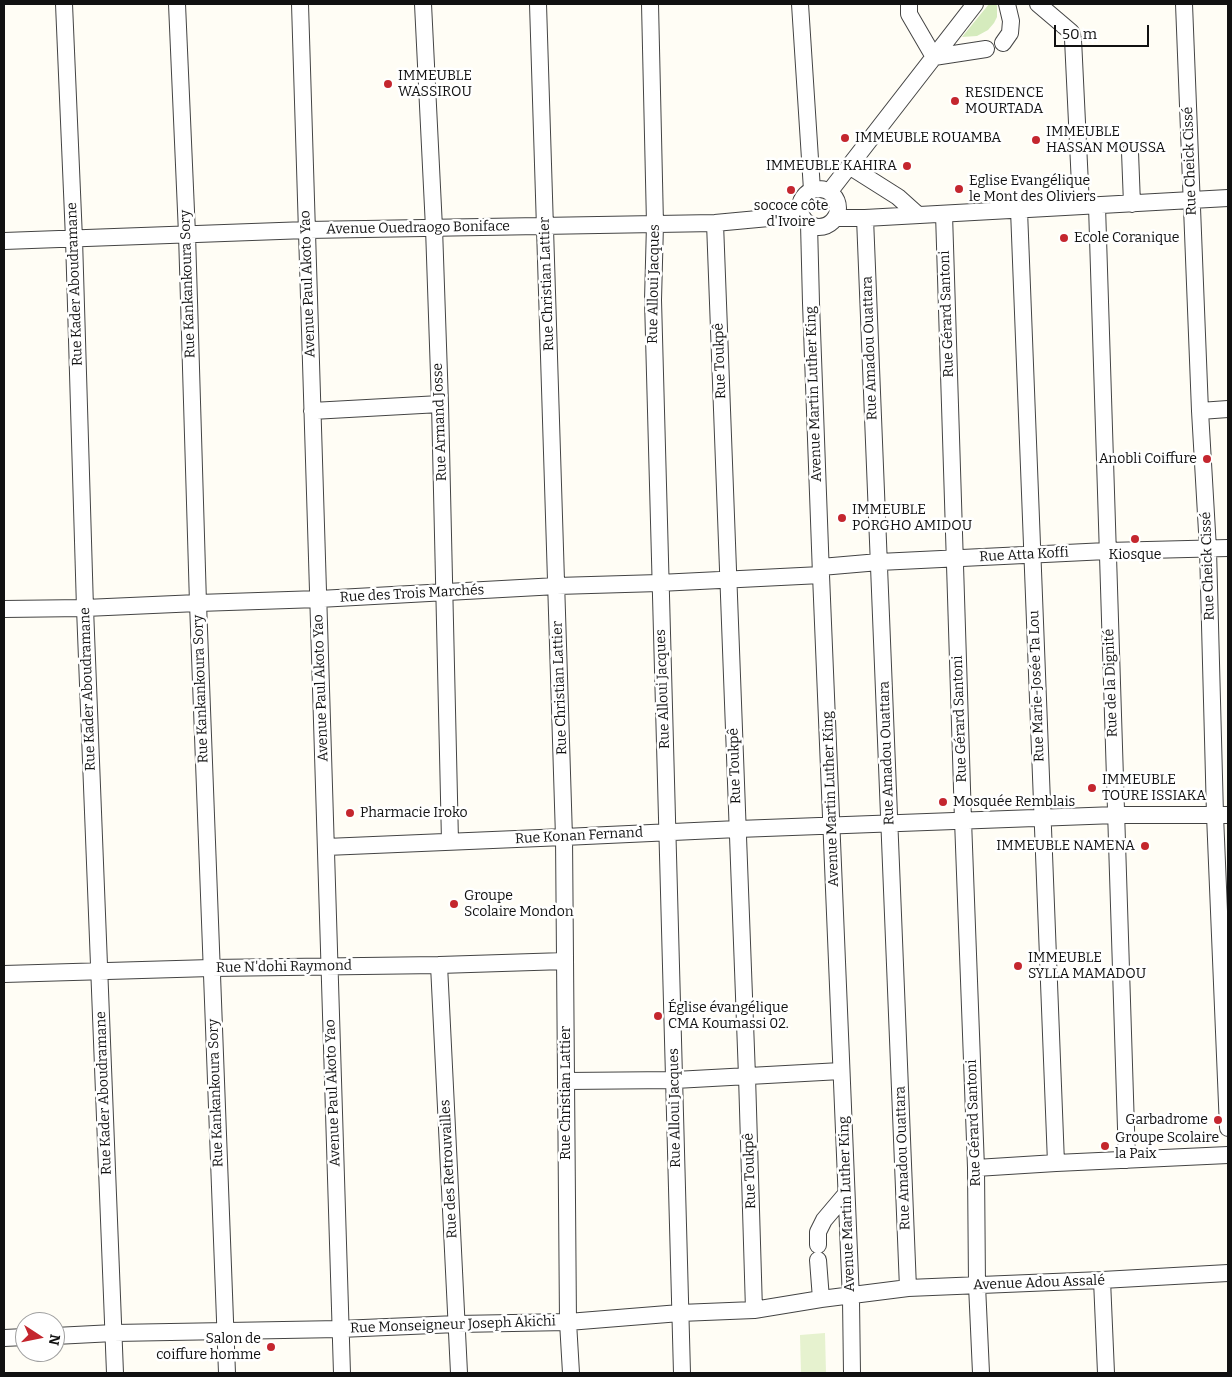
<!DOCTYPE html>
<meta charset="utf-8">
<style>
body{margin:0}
#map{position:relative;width:1232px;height:1377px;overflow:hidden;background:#fffdf5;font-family:Bitter,serif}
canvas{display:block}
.frame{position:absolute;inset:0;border:5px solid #111;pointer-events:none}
.north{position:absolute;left:15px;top:1312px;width:50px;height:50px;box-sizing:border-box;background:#fff;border:1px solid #a0a0a0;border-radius:50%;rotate:101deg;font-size:14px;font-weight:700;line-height:20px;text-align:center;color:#111}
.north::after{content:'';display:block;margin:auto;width:18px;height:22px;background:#c4262e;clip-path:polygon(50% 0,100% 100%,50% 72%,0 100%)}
.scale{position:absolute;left:1054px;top:25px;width:95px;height:22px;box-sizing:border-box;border:2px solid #111;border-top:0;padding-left:6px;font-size:15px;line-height:18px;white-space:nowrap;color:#111;-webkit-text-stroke:4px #fff;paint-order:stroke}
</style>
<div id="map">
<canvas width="1232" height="1377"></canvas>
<div class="frame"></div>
<div class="north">N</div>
<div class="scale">50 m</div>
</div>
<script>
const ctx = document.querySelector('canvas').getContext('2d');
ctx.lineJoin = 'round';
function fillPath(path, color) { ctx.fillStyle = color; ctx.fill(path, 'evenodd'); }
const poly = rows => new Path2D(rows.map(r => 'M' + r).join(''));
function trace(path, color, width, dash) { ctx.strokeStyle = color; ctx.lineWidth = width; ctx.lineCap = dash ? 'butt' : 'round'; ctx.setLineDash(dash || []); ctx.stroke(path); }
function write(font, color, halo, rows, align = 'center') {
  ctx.font = font + ' Bitter,serif'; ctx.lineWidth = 5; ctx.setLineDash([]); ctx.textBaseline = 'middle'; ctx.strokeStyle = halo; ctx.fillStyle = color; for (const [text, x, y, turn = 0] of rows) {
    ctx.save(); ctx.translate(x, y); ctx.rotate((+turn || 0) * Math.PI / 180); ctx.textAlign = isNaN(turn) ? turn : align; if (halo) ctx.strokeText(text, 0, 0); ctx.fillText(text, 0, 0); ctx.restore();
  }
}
fillPath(poly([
 [989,4,996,4,997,6,997,17,994,23,988,30,977,36,962,37]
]), '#d5ebbd');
fillPath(poly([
 [825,1333,826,1373,801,1373,800,1335]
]), '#e6f2cf');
const minor = poly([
 [64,4,74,239,85,608,115,1373],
 [177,4,187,234,198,603,227,1373],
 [300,4,342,1373],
 [423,4,434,228,440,404,450,841],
 [538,4,564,837,568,1322,571,1373],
 [650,4,655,224,653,300,682,1373],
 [800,4,812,190],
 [909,4,909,14,934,57,986,49],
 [1038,4,1071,32,1073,39,1081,206],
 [1184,4,1200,411,1208,549,1215,815,1228,1128],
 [1003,43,1010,33,1011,21,1007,4],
 [1130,152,1132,204],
 [849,166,898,197,918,215],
 '800 208a19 19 0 1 1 38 0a19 19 0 1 1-38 0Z',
 [830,191,975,4],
 [1097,206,1127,1160],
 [1019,210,1056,1163],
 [944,214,963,820,976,1168,977,1285,981,1373],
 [836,218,865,218,1228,198],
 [865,218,908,1288],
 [715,223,747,1076,754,1310],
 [809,224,811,303,821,575,851,1300,852,1373],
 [4,241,307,230,715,223,801,215],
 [312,411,440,404],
 [1200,411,1228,409],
 [821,567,879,562,1107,551,1228,548],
 [4,609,85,608,198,603,319,599,557,586,659,583,821,575],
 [326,847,564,837,738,829,1116,815,1228,815],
 [439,965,459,1373],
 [4,974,211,968,439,965,565,961],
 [566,1081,675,1080,841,1071],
 [976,1168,1056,1163,1228,1155],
 [818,1245,818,1232,824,1220,846,1194],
 [818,1260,821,1299],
 [1102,1280,1106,1373],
 [55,1336,114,1333,340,1329,457,1324,568,1322,680,1313,754,1310,821,1299,908,1288,1102,1280,1228,1273],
 [4,1338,25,1337]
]);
trace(minor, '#444', 18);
trace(minor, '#fff', 16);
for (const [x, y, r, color] of [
 [388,84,5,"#c4262e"],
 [955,101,5,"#c4262e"],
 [845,138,5,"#c4262e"],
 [1036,140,5,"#c4262e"],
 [907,166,5,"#c4262e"],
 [959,189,5,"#c4262e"],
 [791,190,5,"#c4262e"],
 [1064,238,5,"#c4262e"],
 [1207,459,5,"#c4262e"],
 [842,518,5,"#c4262e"],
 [1135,539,5,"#c4262e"],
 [1092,788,5,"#c4262e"],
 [943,802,5,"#c4262e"],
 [350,813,5,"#c4262e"],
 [1145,846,5,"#c4262e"],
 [454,904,5,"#c4262e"],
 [1018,966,5,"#c4262e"],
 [658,1016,5,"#c4262e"],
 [1218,1120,5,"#c4262e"],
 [1105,1146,5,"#c4262e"],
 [271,1347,5,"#c4262e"]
]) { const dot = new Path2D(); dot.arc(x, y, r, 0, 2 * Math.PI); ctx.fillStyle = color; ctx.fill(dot); trace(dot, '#fff', 2); }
write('14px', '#111', '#fff', [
 ["IMMEUBLE",398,76],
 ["WASSIROU",398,92],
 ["RESIDENCE",965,93],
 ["MOURTADA",965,109],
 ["IMMEUBLE",1046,132],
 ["HASSAN MOUSSA",1046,148],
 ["IMMEUBLE ROUAMBA",855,138],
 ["IMMEUBLE KAHIRA",897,166,"right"],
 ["Eglise Evangélique",969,181],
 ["le Mont des Oliviers",969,197],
 ["sococe côte",791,206,"center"],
 ["d'Ivoire",791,222,"center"],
 ["Ecole Coranique",1074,238],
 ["Anobli Coiffure",1197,459,"right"],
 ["IMMEUBLE",852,510],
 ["PORGHO AMIDOU",852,526],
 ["Kiosque",1135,555,"center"],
 ["IMMEUBLE",1102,780],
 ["TOURE ISSIAKA",1102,796],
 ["Mosquée Remblais",953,802],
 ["Pharmacie Iroko",360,813],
 ["IMMEUBLE NAMENA",1135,846,"right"],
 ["Groupe",464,896],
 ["Scolaire Mondon",464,912],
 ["IMMEUBLE",1028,958],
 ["SYLLA MAMADOU",1028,974],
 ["Église évangélique",668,1008],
 ["CMA Koumassi 02.",668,1024],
 ["Garbadrome",1208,1120,"right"],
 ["Groupe Scolaire",1115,1138],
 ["la Paix",1115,1154],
 ["Salon de",261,1339,"right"],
 ["coiffure homme",261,1355,"right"]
], 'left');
write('14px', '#111', '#fff', [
 ["Rue Cheick Cissé",1190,161,-92],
 ["Avenue Ouedraogo Boniface",418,228,-1],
 ["Rue Kader Aboudramane",75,284,-92],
 ["Rue Kankankoura Sory",188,284,-92],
 ["Avenue Paul Akoto Yao",308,284,-92],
 ["Rue Christian Lattier",547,284,-92],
 ["Rue Alloui Jacques",654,284,-89],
 ["Rue Gérard Santoni",947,314,-92],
 ["Rue Amadou Ouattara",870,348,-92],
 ["Rue Toukpê",720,361,-92],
 ["Avenue Martin Luther King",814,394,-92],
 ["Rue Armand Josse",440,422,-92],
 ["Rue Atta Koffi",1024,555,-3],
 ["Rue Cheick Cissé",1208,566,-92],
 ["Rue des Trois Marchés",412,594,-3],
 ["Rue de la Dignité",1111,683,-92],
 ["Rue Marie-Josée Ta Lou",1037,686,-92],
 ["Avenue Paul Akoto Yao",321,688,-92],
 ["Rue Christian Lattier",560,688,-92],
 ["Rue Kader Aboudramane",88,689,-92],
 ["Rue Kankankoura Sory",201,689,-92],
 ["Rue Alloui Jacques",663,689,-92],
 ["Rue Gérard Santoni",960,719,-92],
 ["Rue Amadou Ouattara",887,753,-92],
 ["Rue Toukpê",735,766,-92],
 ["Avenue Martin Luther King",831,799,-92],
 ["Rue Konan Fernand",579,836,-3],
 ["Rue N'dohi Raymond",284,967,-1],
 ["Rue Kader Aboudramane",104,1093,-92],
 ["Rue Kankankoura Sory",216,1093,-92],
 ["Avenue Paul Akoto Yao",333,1093,-92],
 ["Rue Christian Lattier",566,1093,-90],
 ["Rue Alloui Jacques",675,1108,-91],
 ["Rue Gérard Santoni",974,1123,-92],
 ["Rue Amadou Ouattara",903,1158,-92],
 ["Rue des Retrouvailles",449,1169,-93],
 ["Rue Toukpê",750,1171,-92],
 ["Avenue Martin Luther King",847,1204,-92],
 ["Avenue Adou Assalé",1039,1283,-2],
 ["Rue Monseigneur Joseph Akichi",453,1325,-2]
]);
</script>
